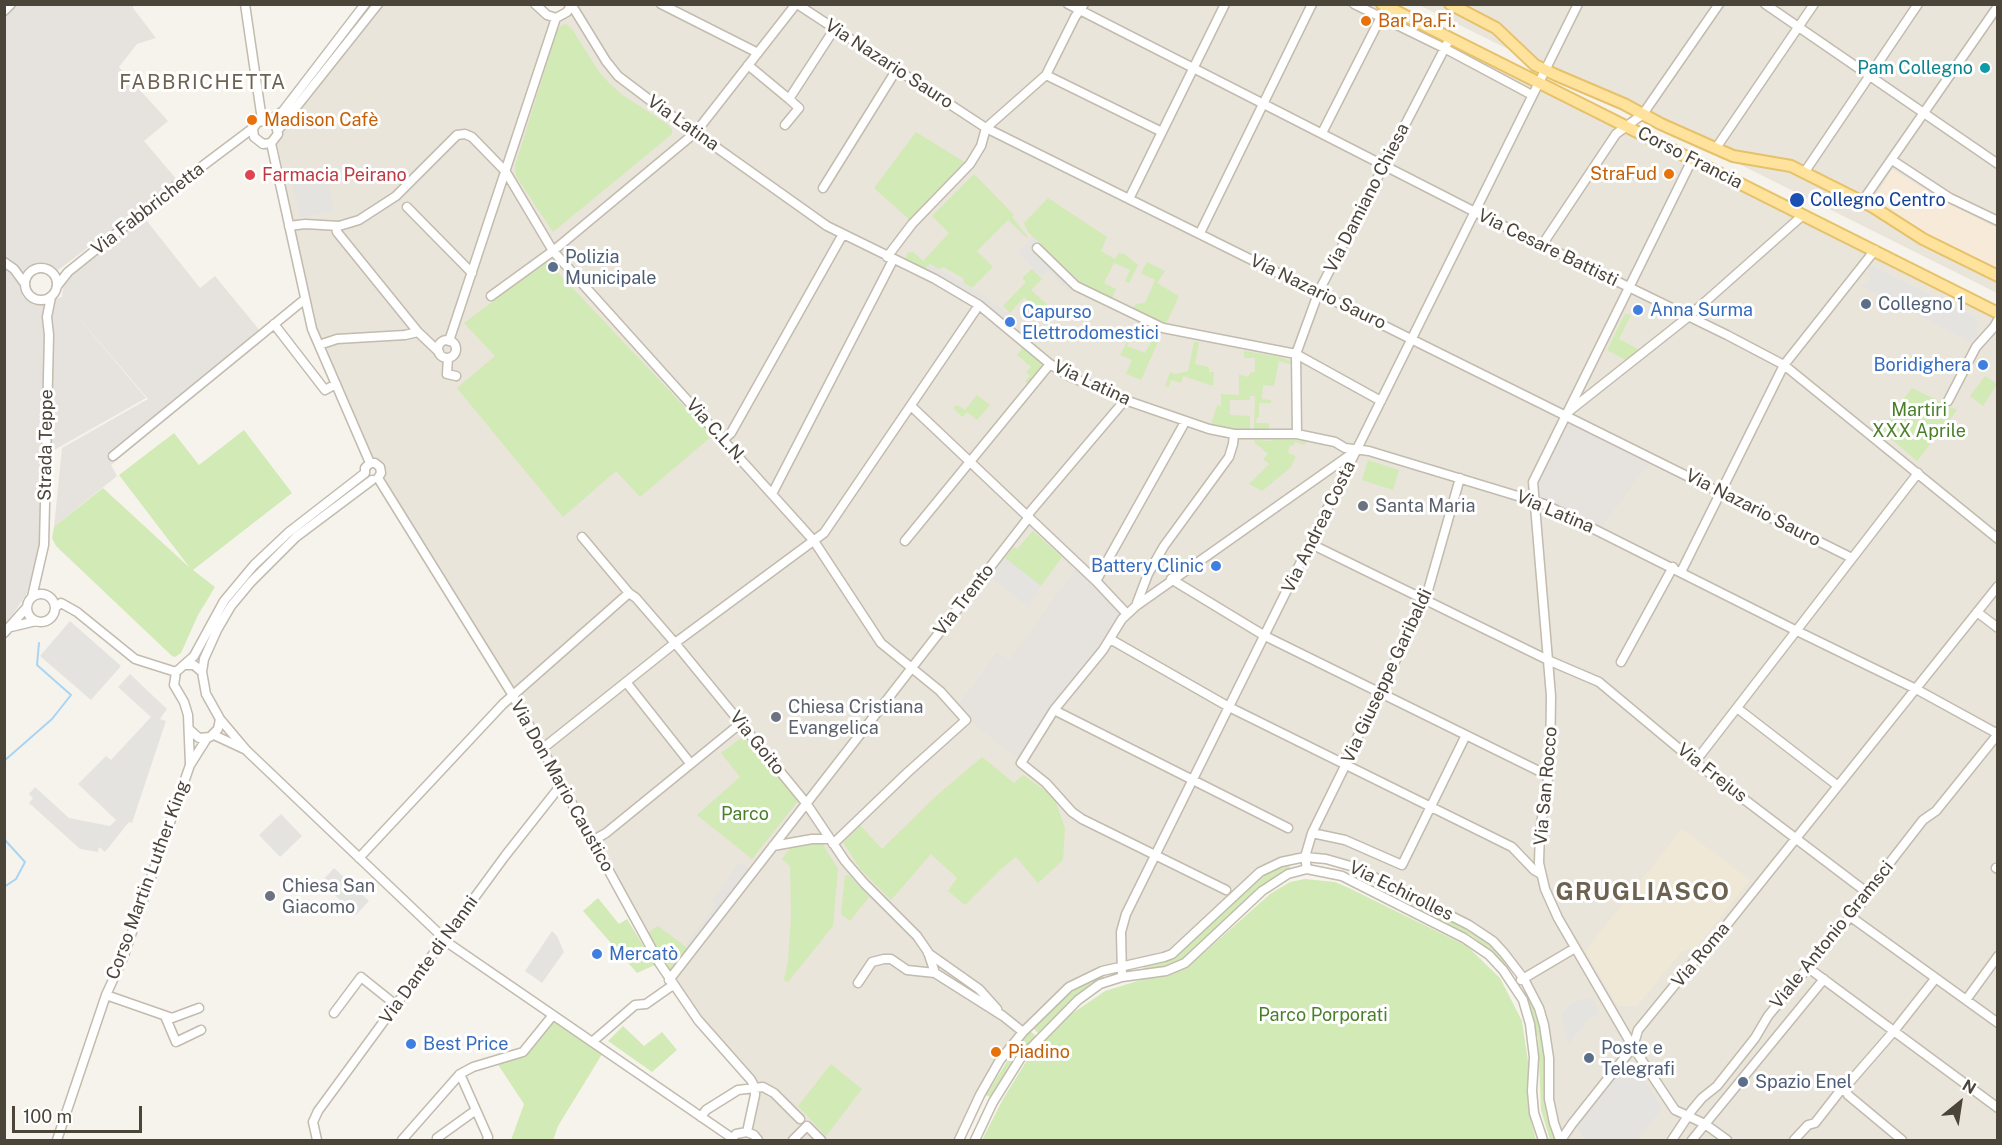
<!DOCTYPE html>
<meta charset="utf-8">
<style>
body{margin:0}
#map{position:relative;width:2002px;height:1145px;overflow:hidden;background:#f6f3ec;font-family:"Public Sans",sans-serif}
canvas{display:block}
.frame{position:absolute;inset:0;border:6px solid #4b4439;pointer-events:none}
.north{position:absolute;left:1930px;top:1073px;width:60px;height:60px;-webkit-text-stroke:4px #fff;paint-order:stroke;rotate:30deg;font-size:16px;font-weight:700;line-height:24px;text-align:center;color:#4b4439}
.north::after{content:'';display:block;margin:auto;width:21px;height:27px;background:#4b4439;clip-path:polygon(50% 0,100% 100%,50% 72%,0 100%)}
.scale{position:absolute;left:12px;top:1106px;width:130px;height:27px;box-sizing:border-box;border:3px solid #4b4439;border-top:0;padding-left:8px;font-size:18px;line-height:21px;white-space:nowrap;color:#4b4439;-webkit-text-stroke:4px #fff;paint-order:stroke}
</style>
<div id="map">
<canvas width="2002" height="1145"></canvas>
<div class="frame"></div>
<div class="north">N</div>
<div class="scale">100 m</div>
</div>
<script>
const ctx = document.querySelector('canvas').getContext('2d');
ctx.lineJoin = 'round';
function fillPath(path, color) { ctx.fillStyle = color; ctx.fill(path, 'evenodd'); }
const poly = rows => new Path2D(rows.map(r => 'M' + r).join(''));
function trace(path, color, width, dash) { ctx.strokeStyle = color; ctx.lineWidth = width; ctx.lineCap = dash ? 'butt' : 'round'; ctx.setLineDash(dash || []); ctx.stroke(path); }
function write(font, color, halo, rows, align = 'center') {
  ctx.font = font + ' "Public Sans",sans-serif'; ctx.lineWidth = 6; ctx.setLineDash([]); ctx.textBaseline = 'middle'; ctx.strokeStyle = halo; ctx.fillStyle = color; for (const [text, x, y, turn = 0] of rows) {
    ctx.save(); ctx.translate(x, y); ctx.rotate((+turn || 0) * Math.PI / 180); ctx.textAlign = isNaN(turn) ? turn : align; if (halo) ctx.strokeText(text, 0, 0); ctx.fillText(text, 0, 0); ctx.restore();
  }
}
fillPath(poly([
 [379,5,534,5,546,16,557,19,568,13,572,7,603,60,616,78,826,226,891,260,935,280,961,295,993,316,1049,364,1071,377,1110,394,1072,376,1051,364,995,315,961,293,936,279,893,259,828,226,652,101,619,76,606,61,572,5,1379,5,1690,160,1535,474,1532,485,1535,500,1370,451,1357,449,1235,694,1358,450,1516,495,1563,513,1798,632,1915,689,1997,734,1935,810,1922,819,1873,883,1869,893,1767,1016,1754,1038,1716,1086,1700,1098,1671,1140,1561,1140,1554,1122,1549,1099,1549,1048,1540,1008,1529,986,1502,949,1488,936,1471,925,1355,866,1317,857,1303,856,1279,862,1259,872,1171,953,1163,957,1101,970,1068,987,1027,1027,1000,1060,978,1096,958,1140,759,1140,755,1135,747,1131,756,1095,755,1088,752,1080,698,1020,678,992,660,963,512,693,379,478,381,474,381,468,376,463,371,463,313,330,278,147,274,142,278,130],
 [1077,565,1125,613,1090,665,1053,708,1021,760,967,719,956,707,996,651,1010,661],
 [961,604,776,844,696,945,911,666],
 [1228,710,1124,919,1121,931,1122,946,1120,932,1125,914],
 [1419,5,1716,5,1641,115],
 [1721,5,1997,5,1997,293,1643,116],
 [1692,161,1997,314,1998,731,1599,530,1566,416],
 [1997,736,1997,1140,1673,1140,1875,883]
]), '#eae5da');
fillPath(poly([
 [1892,169,1947,203,1997,228,1997,272,1911,230,1872,202]
]), '#f7ead8');
fillPath(poly([
 [5,5,133,5,133,8,156,38,137,44,119,67,168,121,144,141,177,180,57,271,44,263,34,264,26,268,19,278,19,284,23,297,34,305,62,297,64,282,143,216,200,288,215,276,266,338,111,465,117,476,54,527,62,448,148,399,62,298,146,398,42,457,39,557,26,595,5,626],
 [1566,416,1652,459,1599,530,1536,500,1533,487],
 [1077,565,1126,614,1021,761,967,719,956,707,996,651,1010,660]
]), '#e6e2dd');
fillPath(poly([
 [1682,829,1750,880,1696,948,1682,951,1637,1006,1618,1006,1585,951]
]), '#efe8d6');
fillPath(poly([
 [566,24,572,29,599,72,610,84,621,94,667,124,672,129,672,134,553,232,516,176,515,166,557,31,562,25],
 [916,132,966,163,911,221,874,188],
 [974,174,1014,215,1012,217,1028,237,1027,238,1008,220,977,251,993,267,972,288,964,283,963,278,943,267,939,269,930,264,925,269,905,260,908,252,911,253,912,251,923,261,949,233,932,216],
 [1048,198,1107,237,1101,251,1115,259,1119,253,1124,254,1138,265,1129,283,1125,281,1130,270,1114,263,1104,283,1116,289,1111,300,1088,289,1028,232,1024,223],
 [547,261,712,436,640,497,616,471,563,517,457,388,495,356,464,323],
 [1147,262,1165,271,1157,283,1179,296,1166,324,1132,310,1136,304,1145,303,1155,280,1141,273],
 [1032,269,1042,279,1031,290,1051,308,1045,316,1024,297,1010,313,1003,306,1026,282,1022,278],
 [1625,314,1631,315,1619,339,1642,351,1629,362,1607,350],
 [1138,321,1139,322,1127,346,1145,353,1157,331,1162,333,1141,380,1126,374,1132,360,1120,355],
 [1194,342,1199,342,1195,364,1209,367,1209,372,1214,372,1213,386,1183,376,1181,383,1171,380,1169,387,1165,386,1170,372,1175,374,1188,371],
 [1024,346,1044,365,1030,385,1025,381,1030,376,1026,372,1031,367,1017,355],
 [1244,351,1280,357,1293,362,1293,365,1279,361,1274,386,1263,385,1262,399,1271,400,1271,403,1259,403,1259,417,1257,417,1256,423,1269,423,1269,429,1254,429,1255,396,1250,396,1250,400,1230,400,1230,415,1250,416,1250,429,1236,430,1211,425,1217,405,1221,406,1221,394,1239,395,1239,374,1248,377,1251,372,1255,372,1255,358,1244,358],
 [1985,376,1997,384,1983,406,1970,396],
 [1912,388,1957,410,1917,461,1881,430],
 [977,395,990,405,977,420,967,412,962,417,953,408,957,405,965,410],
 [244,430,292,493,193,570,215,587,198,615,181,653,175,657,172,656,56,546,52,538,54,527,103,488,190,568,119,475,174,433,199,465],
 [1272,439,1307,441,1304,445,1295,442,1293,446,1290,445,1288,453,1296,456,1291,467,1262,491,1249,484,1269,464,1263,459,1268,454,1254,442,1255,440,1272,441],
 [1368,460,1399,470,1393,490,1362,480],
 [1033,531,1062,557,1041,586,1005,558,1014,547,1017,549],
 [745,735,798,801,752,859,697,815,740,777,721,753],
 [982,757,1014,783,1023,775,1049,793,1056,803,1065,828,1063,860,1038,883,1016,857,1001,869,965,905,948,891,957,878,931,854,891,900,861,870,843,842,860,825,882,849,935,797],
 [822,843,838,869,833,926,788,982,784,980,788,962,791,917,790,866,782,859,790,848],
 [1289,864,1291,871,1268,881,1255,891,1181,961,1167,967,1144,971,1143,964,1176,956,1257,881,1270,872],
 [845,875,850,876,869,897,850,921,841,914],
 [1305,879,1335,882,1349,888,1467,946,1500,978,1522,1021,1529,1068,1527,1091,1528,1108,1536,1140,982,1140,1003,1099,1029,1057,1070,1015,1105,991,1144,979,1168,976,1189,966,1270,894,1290,882],
 [1388,886,1480,934,1510,962,1505,966,1491,951,1472,936,1385,892],
 [598,898,619,924,627,919,655,965,637,973,583,911],
 [658,926,690,950,670,975,646,934],
 [1102,974,1105,980,1081,992,1038,1033,1033,1028,1070,993,1088,981],
 [1533,998,1543,1027,1557,1140,1550,1140,1541,1110,1538,1038,1526,1001],
 [553,1015,604,1051,558,1126,553,1140,511,1140,524,1104,495,1060,523,1052],
 [623,1026,644,1046,662,1032,677,1050,652,1072,608,1041],
 [1030,1031,1036,1036,1012,1064,992,1098,986,1095,1011,1055],
 [831,1064,862,1089,826,1136,798,1106]
]), '#d2eab5');
fillPath(poly([
 [327,178,334,211,300,217,292,182],
 [1033,237,1041,244,1037,248,1076,286,1070,292,1048,271,1042,277,1020,255,1020,250],
 [930,264,978,292,1009,314,1001,322,921,273],
 [1868,264,1976,317,1978,337,1971,342,1860,286,1870,282],
 [1005,558,1041,586,1028,606,990,577],
 [70,621,121,666,91,700,40,656],
 [130,674,167,709,160,719,166,721,132,823,129,822,105,852,99,847,98,852,80,849,29,803,33,798,29,794,35,787,69,818,110,826,116,820,78,784,106,756,111,760,151,717,118,687],
 [281,814,302,836,280,857,259,835],
 [740,862,752,873,692,950,686,945,717,903,712,900],
 [334,868,369,901,356,915,321,882],
 [552,931,557,936,564,952,542,983,525,971],
 [1591,997,1600,1014,1589,1019,1568,1044,1561,1015,1570,1004],
 [1630,1058,1662,1108,1638,1140,1584,1140,1577,1126]
]), '#e5e3e0');
trace(poly([
 [4,761,52,719,71,695,37,665,39,643],
 [4,839,25,862,16,879,4,887]
]), '#a9d4f2', 2);
const minor = poly([
 [245,4,262,120],
 [535,4,547,15,556,18,567,12,571,5],
 [571,4,606,61,618,76,651,101,827,226,935,279,979,305,1050,364,1071,377,1125,400,1209,429,1234,434,1297,434,1335,442,1345,448,1369,451,1544,504,1797,631,1916,689,1998,734],
 [661,4,758,53],
 [797,4,986,128,1852,558],
 [1068,4,1475,212,1727,335,1784,365,1998,539],
 [1354,4,1444,48,1532,95],
 [1765,4,1998,164],
 [4,11,11,4],
 [748,65,789,99,835,28],
 [1046,75,1162,132],
 [270,120,283,111,365,4],
 [785,125,799,108,789,99],
 [278,130,378,4],
 [1322,133,1383,13],
 [271,143,312,329,370,463],
 [1716,148,1814,4],
 [1692,160,1533,482,1551,696,1550,765,1540,831,1539,863,1545,889,1558,918,1633,1047,1675,1110,1705,1124,1727,1140],
 [1892,160,1950,198,1998,221],
 [1804,173,1918,4],
 [823,188,897,69],
 [1866,196,1998,6],
 [1129,199,1225,4],
 [407,207,472,273],
 [289,226,305,224,339,226,359,220,396,196,457,135,465,134,472,137,506,172,553,251,814,541,881,643,940,691,966,720,908,772,833,844],
 [336,226,337,232,418,332,439,352],
 [1200,233,1312,4],
 [1542,245,1616,134,1643,114,1719,4],
 [1037,248,1076,286,1163,328,1296,354,1381,401],
 [887,257,912,224,970,164,981,146,986,128,1046,75,1075,17,1084,4],
 [4,262,14,269,25,284],
 '25 284a16 16 0 1 1 32 0a16 16 0 1 1-32 0Z',
 [57,286,68,272,160,198,253,128,258,122,270,120,276,126,278,134,271,143,263,144,254,137,253,128],
 [491,296,553,251,696,132,796,4],
 [274,324,325,390,336,384],
 '438 349a9 9 0 1 1 18 0a9 9 0 1 1-18 0Z',
 [449,341,556,18],
 [319,345,337,339,405,335,418,332],
 [448,358,447,374,456,376],
 [1948,401,1976,347,1994,327,1998,320],
 [911,406,1096,581,1127,614],
 [1568,412,1688,317,1803,215],
 [1297,434,1296,354,1319,291,1450,38],
 [724,439,731,433,843,234],
 [113,456,305,299],
 [370,463,375,463,380,467,381,473,378,478],
 [378,478,512,694,660,964,698,1020,751,1080,755,1088,755,1095,747,1132],
 [772,494,893,260],
 [582,537,629,593,636,598,675,643,806,803,845,861,864,883,917,936,928,952,935,973],
 [905,541,1050,364],
 [1311,544,1550,661,1599,682,1695,762,1869,894],
 [1681,572,1784,365,1875,250],
 [1171,579,1265,636,1549,776],
 [1096,581,1185,422],
 '27 608a14 14 0 1 1 28 0a14 14 0 1 1-28 0Z',
 [32,597,44,545,49,335,47,317,51,297],
 [1137,603,1148,574,1164,546,1229,457,1233,444,1234,434],
 [56,607,61,603,77,612,135,659,176,672],
 [1977,612,1998,628],
 [11,627,36,621],
 [4,633,27,607],
 [1110,639,1229,707,1512,847,1534,870,1541,874],
 [1621,662,1673,567],
 [185,665,194,665,202,672,206,694,220,719,218,729,210,737,199,738,190,730],
 [202,672,204,659,217,630,231,606,251,582,296,537,372,480],
 [626,682,690,763],
 [1737,708,1838,786],
 [1054,710,1288,828],
 [220,719,247,751,451,945,732,1138],
 [214,735,244,749],
 [542,749,675,643,824,533,979,305],
 [1695,762,1918,473],
 [190,764,188,715,184,702,174,685,176,672,194,656,224,601,254,565,289,532,365,473,365,468,370,463],
 [1312,833,1345,840,1402,865,1466,735],
 [592,841,606,833,741,723],
 [773,846,812,839,830,839],
 [359,858,503,704,629,593],
 [1996,868,1998,869],
 [1307,869,1305,857,1312,833,1344,768,1349,754,1425,601,1460,478],
 [1226,890,1082,819,1072,812,1046,783,1021,763,1054,710,1103,650,1122,619,1136,606,1357,450],
 [1851,917,1998,1023],
 [928,953,979,989,997,1009],
 [1807,967,1998,1108],
 [1122,977,1121,932,1126,914,1578,4],
 [669,980,1026,521,1030,512,1125,400],
 [1521,980,1575,948],
 [858,983,872,962,884,959,891,959,907,970,935,973,1003,1016,1023,1032],
 [106,995,172,1018,199,1008],
 [1966,1000,1998,956],
 [334,1013,361,977,396,1005],
 [165,1016,176,1042,201,1030],
 [592,1042,635,1005,646,1004,673,985],
 [460,1074,488,1137,487,1140],
 [1846,1090,1848,1095,1902,1140],
 [701,1117,706,1110,738,1090,763,1087,774,1093,800,1119],
 [57,1140,106,995,123,958,190,765,207,738],
 [317,1140,313,1122,318,1111,505,856,561,785],
 [402,1140,460,1074,473,1067,523,1052,553,1015],
 [439,1140,437,1138,476,1110],
 [731,1140,736,1134,747,1132,754,1135,758,1140],
 [793,1140,807,1126,821,1140],
 [959,1140,980,1095,1000,1060,1023,1032,1069,987,1102,971,1164,957,1172,954,1260,872,1281,862,1305,857,1326,859,1354,867,1469,925,1493,941,1504,953,1524,979,1539,1008,1544,1025,1549,1058,1549,1099,1554,1123,1560,1140],
 [975,1140,993,1102,1020,1059,1078,1000,1100,984,1122,977,1166,971,1185,963,1262,891,1288,874,1307,869,1342,876,1464,938,1489,955,1503,970,1523,1000,1530,1024,1534,1057,1532,1091,1534,1113,1543,1140],
 [1561,1140,1572,1124,1633,1047,1638,1030,1696,959,1702,956,1717,937,1998,586],
 [1672,1140,1692,1110,1702,1098,1717,1086,1755,1038,1768,1016,1869,894,1874,883,1923,820,1936,811,1998,734],
 [1692,1140,1824,979],
 [1794,1140,1808,1125,1815,1123,1840,1091,1846,1090,1847,1085,1894,1031,1935,979]
]);
const major = poly([
 [1382,4,1998,313],
 [1450,4,1496,28,1535,65,1556,75,1624,104,1661,124,1733,156,1791,166,1873,207,1923,239,1998,276]
]);
trace(minor, '#c2bbae', 11);
trace(major, '#e6c16a', 14);
trace(minor, '#fff', 8);
trace(major, '#ffe39c', 10);
for (const [x, y, r, color] of [
 [1366,21,6,"#e8710a"],
 [1985,68,6,"#0f9aa8"],
 [252,120,6,"#e8710a"],
 [1669,174,6,"#e8710a"],
 [250,175,6,"#e0444e"],
 [1797,200,8,"#1a4fb4"],
 [553,267,6,"#5c6f8a"],
 [1866,304,6,"#5c6f8a"],
 [1638,310,6,"#3f7fe0"],
 [1010,322,6,"#3f7fe0"],
 [1983,365,6,"#3f7fe0"],
 [1363,506,6,"#6b7280"],
 [1216,566,6,"#3f7fe0"],
 [776,717,6,"#6b7280"],
 [270,896,6,"#6b7280"],
 [597,954,6,"#3f7fe0"],
 [411,1044,6,"#3f7fe0"],
 [996,1052,6,"#e8710a"],
 [1589,1058,6,"#5c6f8a"],
 [1743,1082,6,"#5c6f8a"]
]) { const dot = new Path2D(); dot.arc(x, y, r, 0, 2 * Math.PI); ctx.fillStyle = color; ctx.fill(dot); trace(dot, '#fff', 2); }
write('18px', '#c56008', '#fff', [
 ["Bar Pa.Fi.",1378,21],
 ["Madison Cafè",264,120],
 ["StraFud",1657,174,"right"],
 ["Piadino",1008,1052]
], 'left');
write('18px', '#4b4439', '#fff', [
 ["Via Nazario Sauro",889,64,33],
 ["Via Latina",683,123,35],
 ["Corso Francia",1690,158,27],
 ["Via Damiano Chiesa",1367,198,-63],
 ["Via Fabbrichetta",148,209,-38],
 ["Via Cesare Battisti",1548,248,26],
 ["Via Nazario Sauro",1318,292,26],
 ["Via Latina",1092,383,25],
 ["Via C.L.N.",716,431,48],
 ["Strada Teppe",46,445,-89],
 ["Via Nazario Sauro",1753,508,27],
 ["Via Latina",1555,512,23],
 ["Via Andrea Costa",1319,527,-64],
 ["Via Trento",964,600,-52],
 ["Via Giuseppe Garibaldi",1387,676,-65],
 ["Via Goito",757,743,51],
 ["Via Frejus",1712,773,38],
 ["Via Don Mario Caustico",562,786,61],
 ["Via San Rocco",1546,786,-85],
 ["Corso Martin Luther King",148,880,-70],
 ["Via Echirolles",1401,891,26],
 ["Viale Antonio Gramsci",1832,935,-51],
 ["Via Roma",1701,955,-50],
 ["Via Dante di Nanni",429,960,-54]
]);
write('18px', '#0d838f', '#fff', [
 ["Pam Collegno",1973,68]
], 'right');
write('18px', '#be3a42', '#fff', [
 ["Farmacia Peirano",262,175]
], 'left');
write('18px', '#164399', '#fff', [
 ["Collegno Centro",1810,200]
], 'left');
write('18px', '#4e5e75', '#fff', [
 ["Polizia",565,257],
 ["Municipale",565,278],
 ["Collegno 1",1878,304],
 ["Poste e",1601,1048],
 ["Telegrafi",1601,1069],
 ["Spazio Enel",1755,1082]
], 'left');
write('18px', '#366cbe', '#fff', [
 ["Anna Surma",1650,310],
 ["Capurso",1022,312],
 ["Elettrodomestici",1022,333],
 ["Boridighera",1971,365,"right"],
 ["Battery Clinic",1204,566,"right"],
 ["Mercatò",609,954],
 ["Best Price",423,1044]
], 'left');
write('18px', '#4a7f2a', '#fff', [
 ["Martiri",1919,410],
 ["XXX Aprile",1919,431],
 ["Parco",745,814],
 ["Parco Porporati",1323,1015]
]);
write('18px', '#5b616d', '#fff', [
 ["Santa Maria",1375,506],
 ["Chiesa Cristiana",788,707],
 ["Evangelica",788,728],
 ["Chiesa San",282,886],
 ["Giacomo",282,907]
], 'left');
ctx.letterSpacing = '1.5px';
write('20px', '#6e6250', '#fff', [
 ["FABBRICHETTA",203,83]
]);
ctx.letterSpacing = '0px';
ctx.letterSpacing = '1.5px';
write('bold 24px', '#6e6250', '#fff', [
 ["GRUGLIASCO",1643,893]
]);
ctx.letterSpacing = '0px';
</script>
